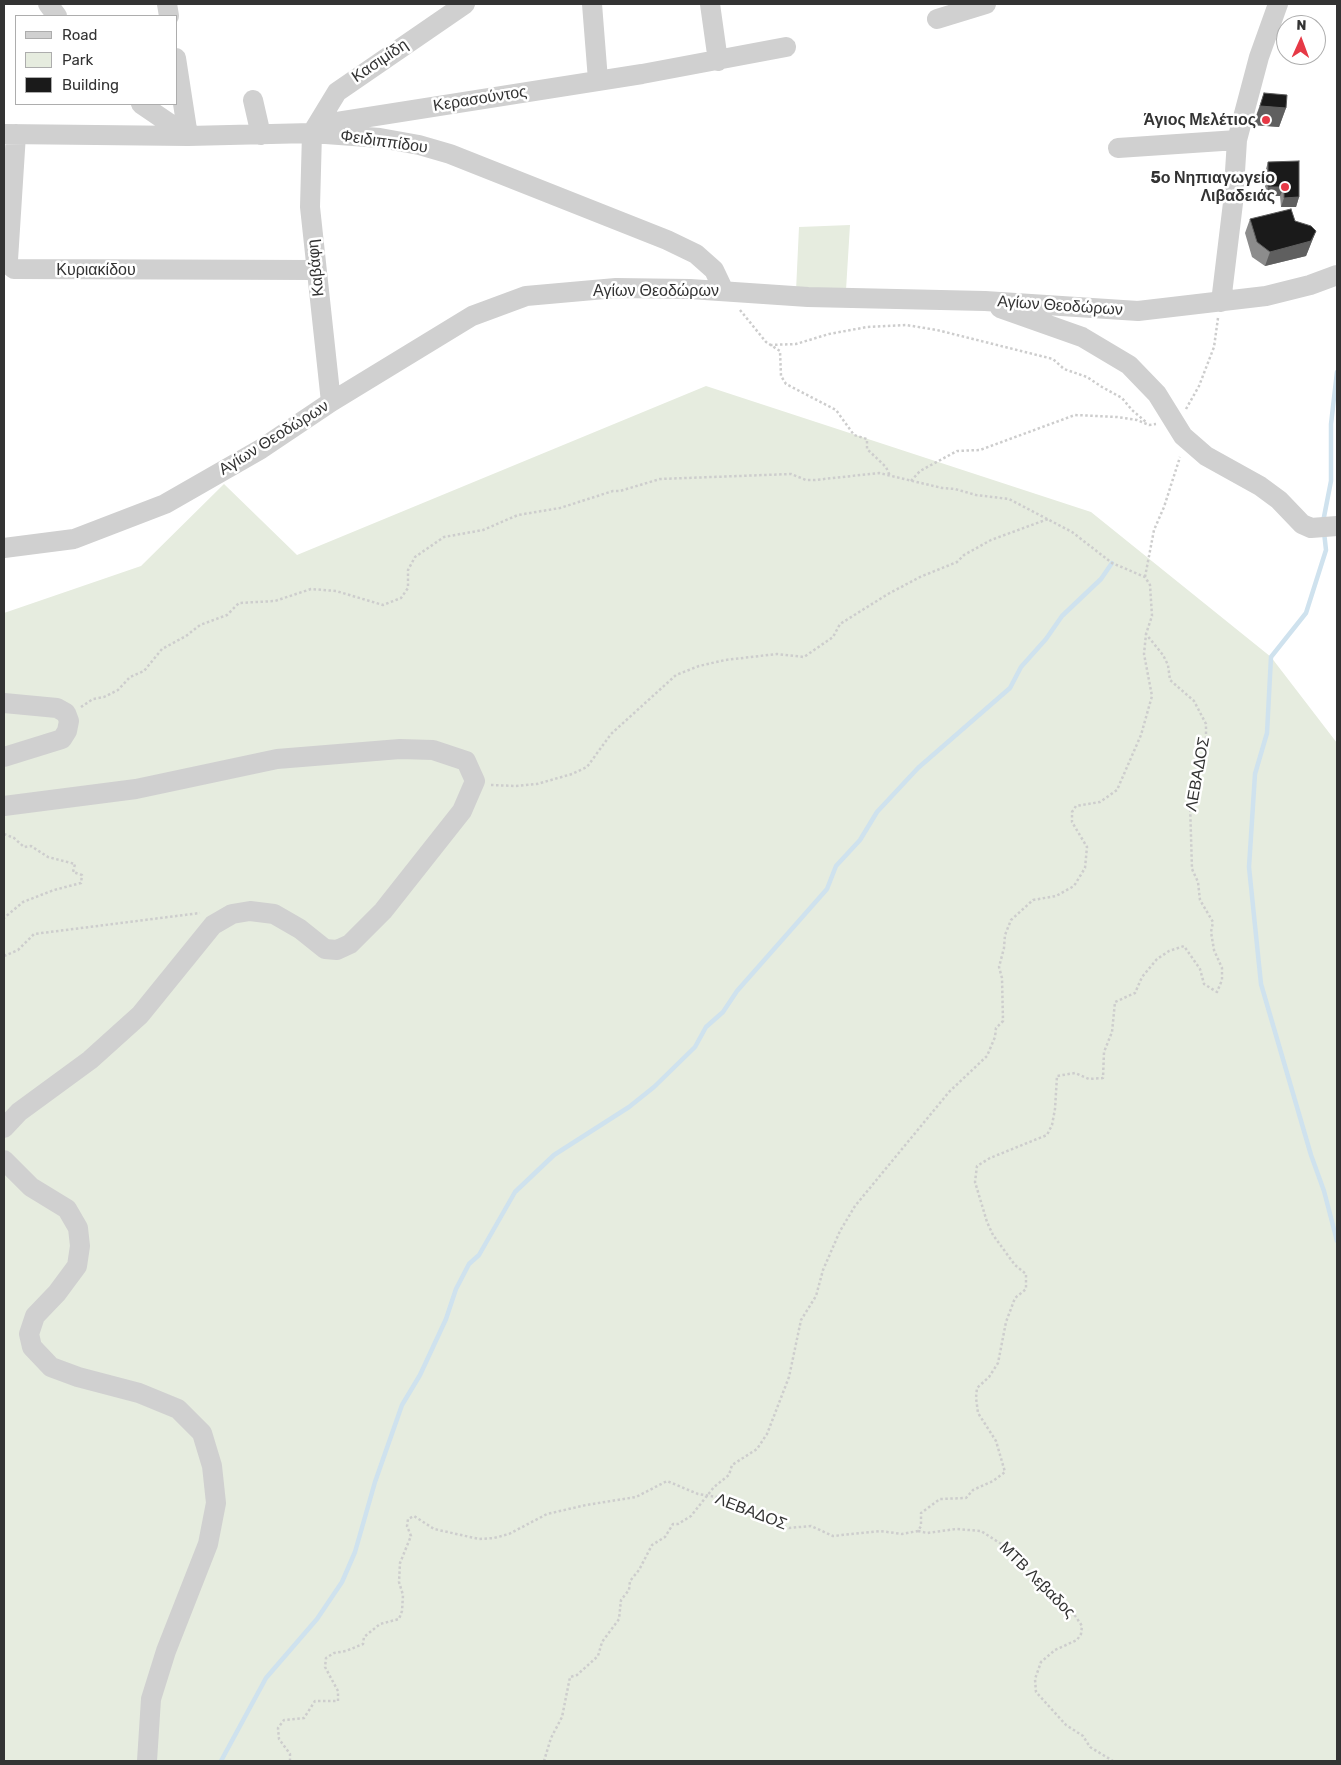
<!DOCTYPE html>
<meta charset="utf-8">
<style>
body{margin:0}
#map{position:relative;width:1341px;height:1765px;overflow:hidden;background:#fff;font-family:Rubik,sans-serif}
canvas{display:block}
.frame{position:absolute;inset:0;border:5px solid #333;pointer-events:none}
.legend{position:absolute;left:15px;top:15px;width:162px;height:90px;box-sizing:border-box;background:#fff;border:1px solid #adadad;margin:0;padding:6px 9px;list-style:none;font-size:15px;color:#333}
.legend li{display:flex;align-items:center;gap:10px;height:25px}
.legend b{width:25px;border:1px solid #adadad}
.north{position:absolute;left:1276px;top:15px;width:50px;height:50px;box-sizing:border-box;background:#fff;border:1px solid #adadad;border-radius:50%;rotate:2deg;font-size:14px;font-weight:700;line-height:20px;text-align:center;color:#333}
.north::after{content:'';display:block;margin:auto;width:18px;height:22px;background:#e63946;clip-path:polygon(50% 0,100% 100%,50% 72%,0 100%)}
</style>
<div id="map">
<canvas width="1341" height="1765"></canvas>
<div class="frame"></div>
<ul class="legend">
<li><b style="height:6px;background:#d0d0d0"></b>Road</li>
<li><b style="height:14px;background:#e6ecdf"></b>Park</li>
<li><b style="height:14px;background:#1a1a1a"></b>Building</li>
</ul>
<div class="north">N</div>
</div>
<script>
const ctx = document.querySelector('canvas').getContext('2d');
ctx.lineJoin = 'round';
function fillPath(path, color) { ctx.fillStyle = color; ctx.fill(path, 'evenodd'); }
const poly = rows => new Path2D(rows.map(r => 'M' + r).join(''));
function trace(path, color, width, dash) { ctx.strokeStyle = color; ctx.lineWidth = width; ctx.lineCap = dash ? 'butt' : 'round'; ctx.setLineDash(dash || []); ctx.stroke(path); }
function write(font, color, halo, rows, align = 'center') {
  ctx.font = font + ' Rubik,sans-serif'; ctx.lineWidth = 5; ctx.setLineDash([]); ctx.textBaseline = 'middle'; ctx.strokeStyle = halo; ctx.fillStyle = color; for (const [text, x, y, turn = 0] of rows) {
    ctx.save(); ctx.translate(x, y); ctx.rotate((+turn || 0) * Math.PI / 180); ctx.textAlign = isNaN(turn) ? turn : align; if (halo) ctx.strokeText(text, 0, 0); ctx.fillText(text, 0, 0); ctx.restore();
  }
}
fillPath(poly([
 [850,225,846,290,796,291,799,227],
 [706,386,1091,512,1271,657,1337,743,1337,1761,4,1761,4,613,141,566,224,484,297,555]
]), '#e6ecdf');
trace(poly([
 [1323,522,1331,481,1331,424,1337,372],
 [1324,532,1326,550,1306,613,1271,657,1267,733,1255,774,1249,867,1261,984,1311,1155,1324,1191,1337,1241],
 [221,1761,266,1678,317,1619,342,1582,355,1552,375,1482,402,1405,420,1375,446,1319,456,1289,469,1264,479,1255,515,1192,554,1155,629,1107,654,1087,695,1047,706,1027,723,1012,737,991,827,889,836,866,860,840,877,812,918,768,1010,688,1021,667,1046,639,1062,616,1101,579,1112,563]
]), '#cfe2ee', 4.5);
trace(poly([
 [740,310,766,342,780,351,781,376,786,384,836,410,854,435,867,439,867,449,886,467,890,476],
 [770,345,796,344,829,334,867,327,906,325,937,330,1053,359,1064,369,1087,377,1102,387,1122,398,1132,410,1146,422],
 [1186,409,1199,386,1214,347,1218,318],
 [911,481,920,471,957,451,980,450,1075,415,1117,417,1137,420,1149,425,1156,424],
 [1145,577,1154,530,1164,507,1180,457],
 [81,707,93,699,104,697,118,690,130,677,144,671,162,649,186,636,200,625,227,615,239,603,275,601,311,589,336,591,383,605,401,598,408,588,408,570,415,557,444,537,483,530,518,515,560,508,613,491,620,491,660,479,791,474,806,480,815,480,879,473,942,488,955,489,976,495,1009,499,1072,532,1112,563,1145,577,1150,585,1152,616,1146,634,1144,654,1152,696,1141,735,1117,790,1100,802,1076,806,1072,812,1072,822,1087,847,1085,868,1074,886,1056,896,1033,900,1011,920,1005,935,1004,948,999,967,1002,978,1003,1021,996,1028,995,1037,987,1056,949,1092,855,1206,840,1231,823,1270,816,1296,801,1320,789,1377,767,1434,757,1449,732,1465,729,1475,714,1487,691,1516,678,1524,673,1524,665,1537,652,1545,639,1570,630,1581,629,1590,621,1600,619,1619,602,1642,598,1656,577,1675,570,1677,562,1717,551,1738,544,1761],
 [491,785,516,786,537,784,572,774,587,767,611,734,676,675,699,666,725,660,777,654,804,657,833,637,840,624,888,594,920,577,957,562,964,555,991,540,1048,519],
 [4,834,14,838,24,847,31,846,48,857,75,864,73,872,82,875,81,883,54,890,23,902,4,918],
 [4,956,18,950,34,934,200,913],
 [918,1531,927,1533,956,1529,981,1531,1006,1547,1021,1564,1051,1590,1076,1617,1082,1626,1081,1634,1077,1640,1055,1650,1041,1662,1035,1679,1036,1692,1066,1725,1083,1736,1090,1747,1113,1761],
 [290,1761,290,1754,279,1739,278,1728,284,1720,304,1718,315,1701,338,1701,338,1691,325,1667,326,1658,334,1653,346,1651,363,1644,364,1637,380,1624,399,1619,402,1611,403,1595,399,1582,400,1563,411,1536,407,1526,408,1519,414,1516,434,1529,479,1539,494,1538,509,1534,547,1514,586,1505,636,1497,667,1481,698,1494,723,1498,774,1524,789,1528,811,1526,833,1536,880,1531,902,1534,918,1531,921,1526,921,1513,940,1499,966,1498,973,1490,993,1481,1005,1472,996,1441,978,1413,976,1398,977,1388,989,1377,998,1363,1006,1322,1015,1298,1026,1289,1026,1274,1015,1265,993,1235,987,1222,975,1182,977,1166,990,1158,1047,1135,1052,1125,1055,1109,1057,1076,1075,1073,1089,1079,1103,1078,1104,1052,1112,1032,1115,1002,1135,993,1142,977,1157,959,1169,951,1184,946,1200,969,1204,984,1217,992,1222,980,1222,968,1214,950,1211,932,1213,922,1200,900,1198,882,1192,869,1190,803,1199,781,1206,743,1206,724,1194,701,1170,680,1168,665,1163,655,1146,634]
]), '#cdcdcd', 2.5, [2.5, 2.5]);
trace(poly([
 [48,4,57,16],
 [167,4,169,16],
 [592,4,598,80],
 [710,4,718,61],
 [937,19,986,4],
 [176,58,188,136],
 [253,100,261,135],
 [141,104,188,136],
 [318,125,642,74,786,47],
 [4,134,188,136,312,133,380,138,419,145,450,154,667,240,696,254,714,270,724,291],
 [16,134,8,260,9,265,14,269,316,270],
 [1118,148,1237,140],
 [1221,302,1233,203,1237,140,1259,57,1278,4],
 [1000,308,1082,337,1129,365,1157,394,1183,436,1206,456,1260,486,1279,500,1302,524,1311,528,1337,526],
 [331,402,310,207,312,133,337,92,465,4],
 [4,548,74,539,165,504,261,449,331,402,472,316,526,296,616,288,690,289,808,297,985,301,1138,311,1266,296,1310,285,1337,275],
 [4,703,57,708,66,713,69,721,67,731,62,739,4,757],
 [4,806,136,789,277,759,400,749,433,750,466,761,475,781,462,811,383,911,350,944,337,950,325,949,300,929,274,914,250,911,232,914,213,925,140,1015,90,1060,19,1112,4,1128],
 [4,1160,31,1187,67,1209,78,1228,80,1246,77,1266,57,1293,35,1316,29,1334,32,1347,51,1367,78,1377,139,1393,178,1409,202,1433,212,1466,216,1503,208,1544,166,1651,151,1699,147,1761]
]), '#d0d0d0', 20);
fillPath(poly([
 [1264,93,1286,108,1279,127,1253,125,1257,113],
 [1268,162,1299,197,1296,207,1281,207,1280,196,1265,196,1265,172],
 [1250,219,1295,221,1316,231,1306,256,1265,266,1252,257,1245,233]
]), '#8c8c8c');
fillPath(poly([
 [1260,106,1286,108,1279,127,1253,125],
 [1268,187,1284,187,1280,196,1265,196],
 [1299,197,1296,207,1281,207,1284,198],
 [1316,231,1306,256,1265,266,1270,252]
]), '#5f5f5f');
const building = poly([
 [1264,93,1287,95,1286,108,1260,106,1264,93],
 [1299,161,1299,197,1284,198,1284,187,1268,187,1268,162,1299,161],
 [1291,209,1295,221,1311,226,1316,231,1311,241,1270,252,1257,242,1250,219,1291,209]
]);
fillPath(building, '#1a1a1a');
trace(building, '#5f5f5f', 1);
for (const [x, y, r, color] of [
 [1266,120,5,"#e63946"],
 [1285,187,5,"#e63946"]
]) { const dot = new Path2D(); dot.arc(x, y, r, 0, 2 * Math.PI); ctx.fillStyle = color; ctx.fill(dot); trace(dot, '#fff', 2); }
write('16px', '#333', '#fff', [
 ["Κασιμίδη",380,61,-34],
 ["Κερασούντος",480,99,-9],
 ["Φειδιππίδου",384,142,8],
 ["Καβάφη",316,268,-96],
 ["Κυριακίδου",96,270],
 ["Αγίων Θεοδώρων",656,291],
 ["Αγίων Θεοδώρων",1060,306,4],
 ["Αγίων Θεοδώρων",274,438,-32],
 ["ΛΕΒΑΔΟΣ",1198,774,-80],
 ["ΛΕΒΑΔΟΣ",751,1512,21],
 ["ΜΤΒ Λεβαδος",1037,1580,45]
]);
write('bold 16px', '#333', '#fff', [
 ["Άγιος Μελέτιος",1256,120],
 ["5ο Νηπιαγωγείο",1275,178],
 ["Λιβαδειάς",1275,196]
], 'right');
</script>
